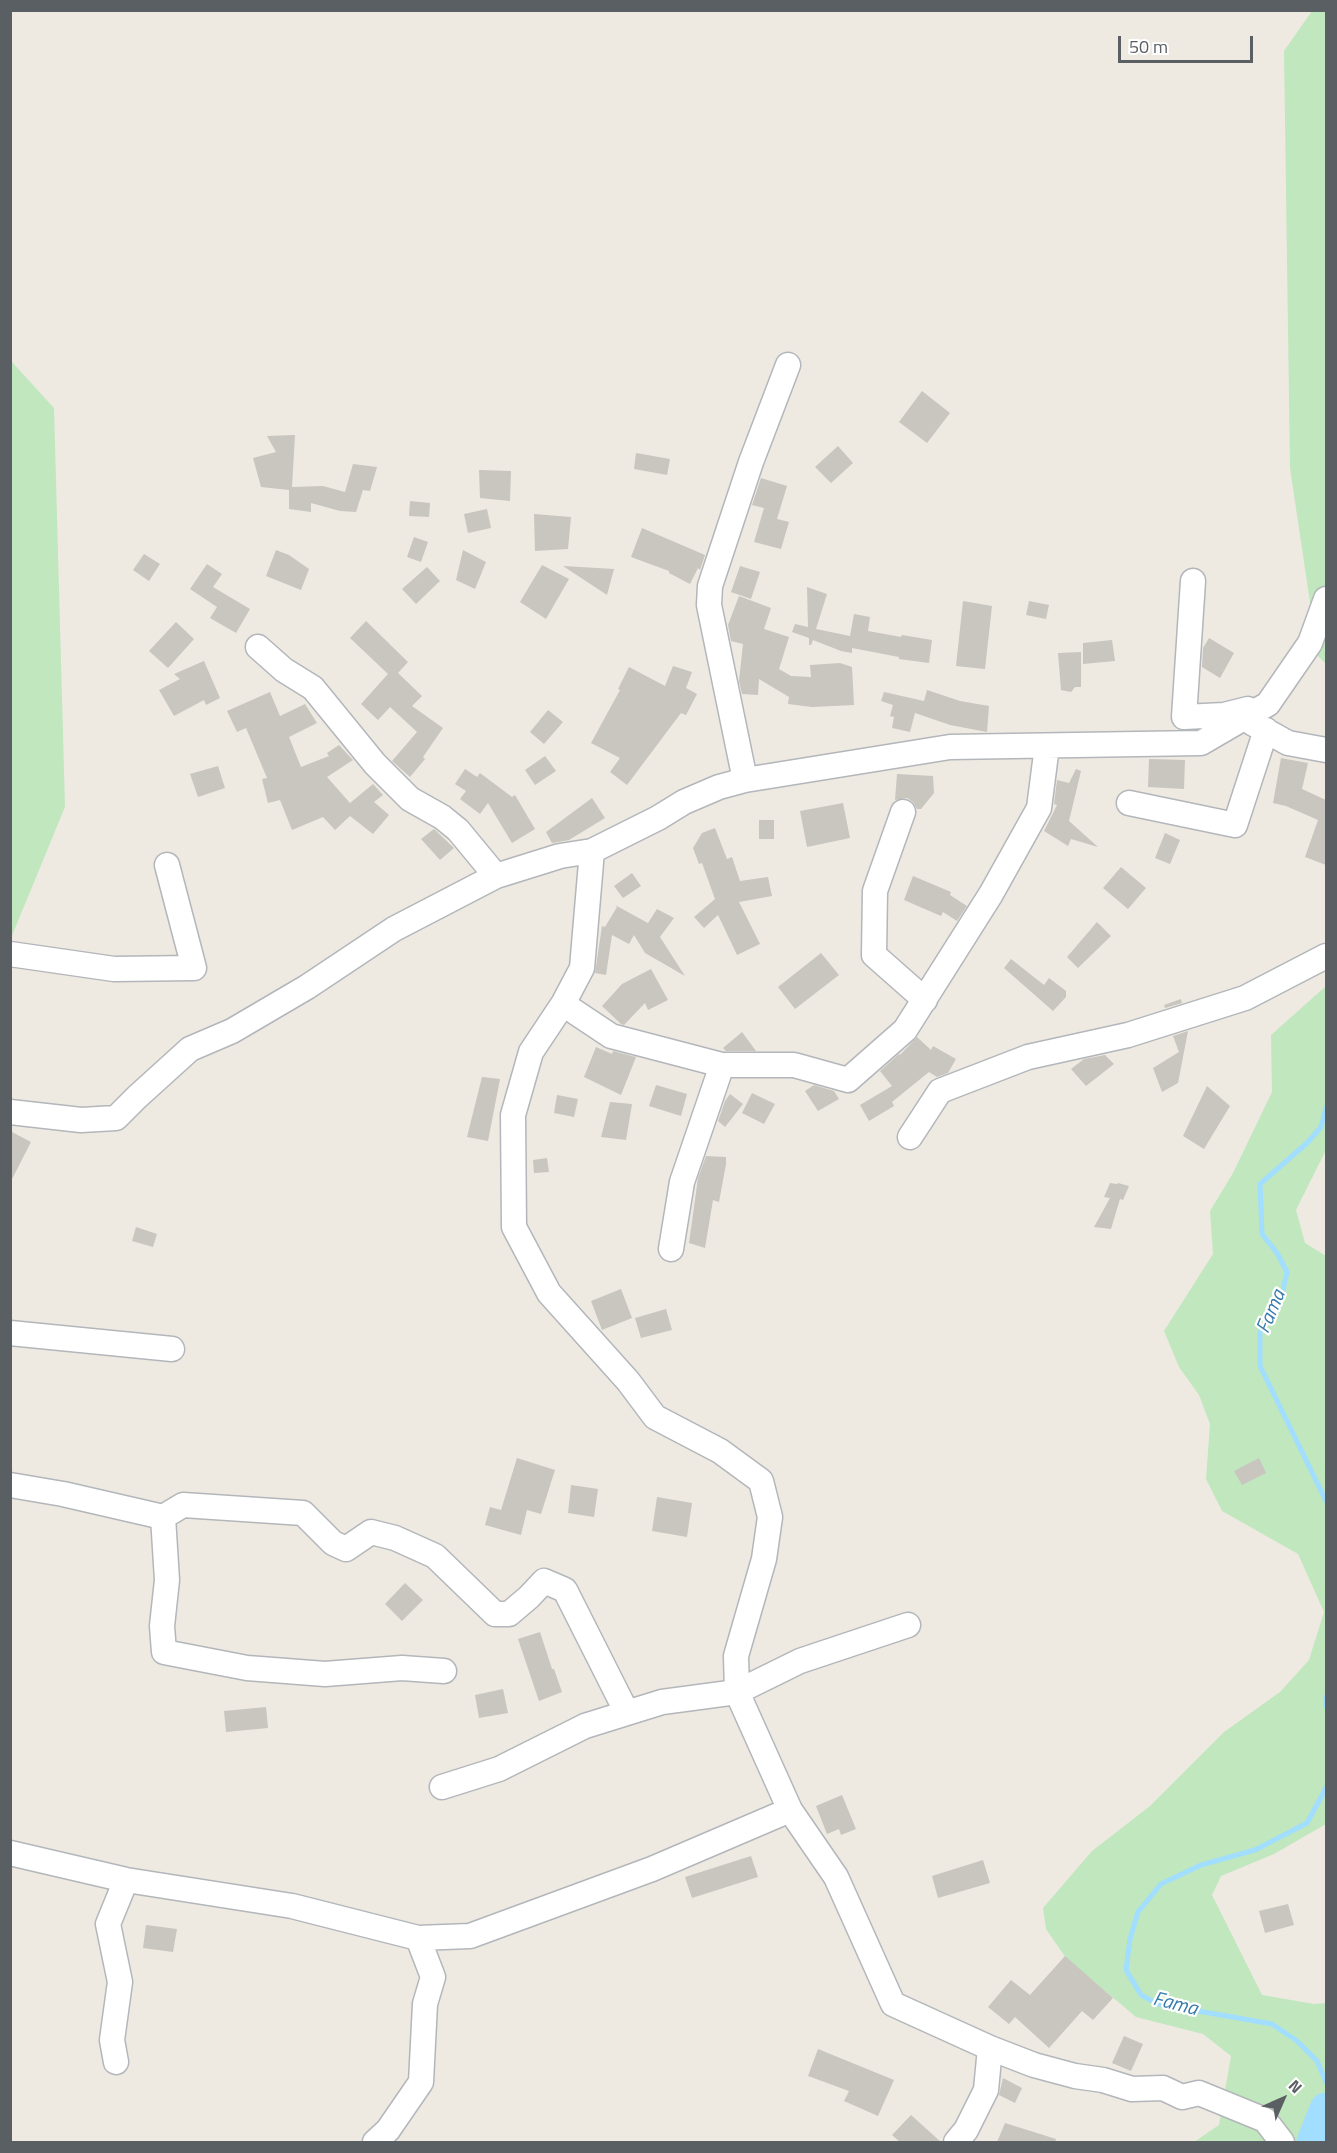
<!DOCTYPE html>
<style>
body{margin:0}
#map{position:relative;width:1337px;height:2153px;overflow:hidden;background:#eeeae2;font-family:"Titillium Web",sans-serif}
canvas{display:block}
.frame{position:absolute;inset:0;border:12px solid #5a5f64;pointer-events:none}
.north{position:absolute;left:1253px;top:2069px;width:60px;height:60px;-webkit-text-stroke:4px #fff;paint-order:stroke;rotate:45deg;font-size:16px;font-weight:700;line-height:24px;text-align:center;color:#5a5f64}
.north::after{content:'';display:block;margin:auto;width:21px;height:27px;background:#5a5f64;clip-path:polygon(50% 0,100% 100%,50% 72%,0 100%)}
.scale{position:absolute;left:1118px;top:36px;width:135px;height:27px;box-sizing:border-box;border:3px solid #5a5f64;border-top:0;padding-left:8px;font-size:18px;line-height:21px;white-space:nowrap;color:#5a5f64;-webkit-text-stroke:4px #fff;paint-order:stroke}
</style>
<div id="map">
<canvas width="1337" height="2153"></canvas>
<div class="frame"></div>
<div class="north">N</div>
<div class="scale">50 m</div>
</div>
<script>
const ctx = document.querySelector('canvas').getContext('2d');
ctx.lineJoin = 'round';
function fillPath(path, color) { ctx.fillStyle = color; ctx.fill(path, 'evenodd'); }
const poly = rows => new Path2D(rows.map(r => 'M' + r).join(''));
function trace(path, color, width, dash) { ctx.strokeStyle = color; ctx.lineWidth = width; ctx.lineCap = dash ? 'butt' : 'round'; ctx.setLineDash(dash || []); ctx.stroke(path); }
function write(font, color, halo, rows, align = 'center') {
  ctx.font = font + ' "Titillium Web",sans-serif'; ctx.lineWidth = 4.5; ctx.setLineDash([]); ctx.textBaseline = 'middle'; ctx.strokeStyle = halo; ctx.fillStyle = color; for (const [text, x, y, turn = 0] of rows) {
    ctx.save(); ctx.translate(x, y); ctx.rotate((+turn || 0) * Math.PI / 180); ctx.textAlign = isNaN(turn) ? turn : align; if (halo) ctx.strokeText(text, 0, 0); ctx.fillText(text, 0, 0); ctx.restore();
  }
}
fillPath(poly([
 [1312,11,1326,11,1326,664,1318,656,1290,468,1284,51],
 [11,361,54,408,65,807,11,938],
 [1326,986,1326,1150,1296,1210,1305,1243,1326,1256,1326,1824,1274,1854,1221,1876,1212,1895,1262,1995,1314,2004,1326,2003,1326,2142,1194,2142,1219,2125,1231,2056,1203,2034,1136,2017,1066,1958,1046,1929,1043,1908,1092,1851,1150,1806,1224,1732,1280,1692,1309,1660,1324,1612,1298,1554,1222,1511,1206,1479,1210,1424,1199,1395,1179,1367,1164,1331,1213,1254,1210,1211,1233,1173,1272,1092,1271,1035]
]), '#c0e7bd');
trace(poly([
 [1326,1108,1321,1127,1307,1143,1260,1184,1262,1234,1277,1253,1287,1272,1280,1303,1260,1332,1260,1366,1326,1501],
 [1326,1697,1326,1706],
 [1326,1788,1307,1823,1255,1850,1201,1865,1161,1884,1138,1912,1130,1939,1126,1970,1141,1995,1158,2004,1272,2024,1297,2041,1317,2061,1326,2082]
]), '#a1deff', 5);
trace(poly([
 [1313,2142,1326,2109]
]), '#a1deff', 33);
fillPath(poly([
 [922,391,950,413,927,443,899,422],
 [295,435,292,487,323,486,345,492,353,464,377,467,370,491,363,490,356,512,340,511,311,503,311,512,289,509,289,490,261,487,253,458,276,452,267,436],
 [838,446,853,463,831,483,815,467],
 [636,453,670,459,667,475,634,469],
 [479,470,511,471,510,501,480,498],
 [761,478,787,486,777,519,789,522,781,549,754,542,764,508,752,505],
 [410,501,430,503,429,517,409,516],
 [487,509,491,528,468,533,464,514],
 [534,514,571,517,568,549,535,551],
 [642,528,705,555,700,570,698,568,690,584,669,573,669,571,631,557],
 [414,537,428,542,421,562,407,557],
 [276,550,289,555,309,569,301,590,266,576],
 [463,550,486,562,475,589,456,580],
 [144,554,160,564,149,581,133,570],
 [207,564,222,574,213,587,250,609,236,633,210,618,217,607,190,589],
 [542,565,569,579,546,619,520,602],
 [563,566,614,569,607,595],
 [740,566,760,572,751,599,731,592],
 [427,567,440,581,416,604,402,589],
 [807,587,827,594,816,629,850,636,854,614,870,617,868,631,901,637,902,635,932,640,929,663,899,659,899,657,852,648,852,653,841,651,813,640,811,645,809,645,809,638,792,632,795,624,808,627],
 [739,596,771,608,764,629,789,637,779,669,791,676,811,677,810,665,840,663,852,667,854,705,812,707,788,704,789,697,759,679,758,695,742,694,739,681,743,644,731,641,728,625],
 [963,601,992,606,985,669,956,666],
 [1029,601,1049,605,1046,619,1026,615],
 [366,621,408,662,398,673,422,696,412,706,443,728,423,757,425,759,410,777,392,761,417,732,390,707,378,720,361,704,388,674,350,638],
 [176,622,194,639,168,668,149,651],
 [1209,638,1234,653,1220,678,1202,667,1203,648],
 [1112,640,1115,661,1083,664,1083,643],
 [1081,652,1081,687,1075,687,1071,692,1061,690,1058,653],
 [204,661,220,698,206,705,204,700,174,716,159,690,180,679,174,674],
 [673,666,692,672,686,688,697,694,686,715,681,713,627,785,610,772,620,758,591,743,620,690,618,689,629,667,665,686],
 [927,690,960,701,989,706,987,732,950,725,915,713,910,732,892,728,894,717,890,716,893,705,881,701,884,692,924,701],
 [270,692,280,716,305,704,317,723,289,737,301,767,329,756,327,753,339,745,353,760,327,777,350,803,373,784,383,795,374,802,389,815,373,834,350,816,335,830,323,817,292,830,280,800,268,803,262,779,267,778,246,728,237,732,227,711],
 [548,710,563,722,544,744,530,732],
 [545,756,556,771,535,785,525,770],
 [1281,758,1308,763,1302,789,1326,800,1326,865,1305,857,1318,820,1286,806,1273,803],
 [1149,759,1185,760,1184,789,1148,787],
 [218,766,225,788,198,797,190,774],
 [465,769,477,777,480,773,512,797,515,795,535,829,512,843,488,803,480,814,460,799,466,791,455,784],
 [1076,769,1081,771,1069,821,1098,847,1071,839,1068,846,1044,831,1057,805,1054,804,1057,780,1069,783],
 [897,774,933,776,934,793,921,809,917,809,913,802,907,798,895,800],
 [592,798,605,818,569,840,552,843,546,832],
 [843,803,850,838,807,847,800,811],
 [759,820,774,820,774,839,759,839],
 [715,828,727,859,732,857,740,881,768,877,772,896,739,902,760,944,737,955,718,915,704,928,694,917,715,899,702,863,699,864,693,848,702,833],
 [434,829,454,848,440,860,421,839],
 [1165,833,1180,840,1170,864,1155,858],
 [1121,867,1146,888,1128,909,1103,888],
 [632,873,641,886,623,898,614,886],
 [913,876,951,892,950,895,967,906,957,921,943,912,941,916,904,900],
 [615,905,648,923,657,909,674,918,660,937,685,976,645,953,634,935,629,944,612,935,606,975,595,973,602,926,605,927,617,907],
 [1097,922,1111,936,1078,968,1067,957],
 [821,953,839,975,795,1009,778,987],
 [1011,959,1044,985,1049,978,1066,991,1066,997,1053,1011,1004,968],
 [651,969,668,1000,648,1010,645,1003,624,1025,621,1024,602,1006,622,984],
 [1181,999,1182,1003,1165,1008,1164,1005],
 [1188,1031,1178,1083,1162,1092,1153,1068,1179,1052,1173,1036],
 [742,1032,756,1051,726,1051,723,1048],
 [917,1037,931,1050,933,1046,956,1059,948,1073,937,1077,929,1072,892,1102,894,1106,869,1121,860,1105,892,1086,880,1071,899,1054,900,1055],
 [596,1047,612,1054,613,1051,636,1057,621,1095,584,1077],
 [1105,1055,1114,1064,1086,1086,1071,1069,1084,1059],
 [482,1077,500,1079,488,1141,467,1137],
 [656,1085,687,1094,681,1116,649,1106],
 [814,1085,834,1091,839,1099,818,1111,805,1091],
 [1207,1086,1230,1106,1204,1149,1183,1136],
 [752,1093,775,1104,764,1124,742,1113],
 [730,1094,743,1104,725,1127,718,1121,725,1101],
 [557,1095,578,1099,574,1117,554,1113],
 [610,1102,632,1104,626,1140,601,1137],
 [10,1131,31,1142,10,1183],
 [706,1156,726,1157,726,1164,719,1202,713,1200,705,1248,689,1243,698,1178],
 [547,1158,549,1172,534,1173,533,1160],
 [1110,1183,1117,1184,1118,1183,1129,1186,1123,1200,1120,1199,1111,1229,1094,1227,1110,1198,1104,1197],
 [136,1227,157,1234,153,1247,132,1241],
 [621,1289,632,1318,602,1330,591,1301],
 [666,1309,672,1330,641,1338,635,1318],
 [517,1458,555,1470,541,1514,527,1510,521,1535,485,1525,490,1507,501,1510],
 [1259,1458,1266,1473,1242,1485,1234,1471],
 [571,1485,598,1489,594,1517,568,1513],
 [657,1497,692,1503,687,1537,652,1531],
 [405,1583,423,1600,402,1621,385,1604],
 [540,1632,552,1669,554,1669,562,1692,539,1701,518,1639],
 [503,1689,508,1713,479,1718,475,1695],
 [266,1707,268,1728,226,1732,224,1711],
 [842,1795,856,1829,841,1835,839,1829,827,1834,816,1806],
 [751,1856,758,1877,692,1898,685,1877],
 [983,1860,990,1883,938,1898,932,1876],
 [1288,1904,1294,1925,1265,1933,1259,1911],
 [146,1925,177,1929,173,1952,143,1948],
 [1065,1956,1113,1998,1093,2020,1082,2011,1049,2048,1015,2017,1009,2024,988,2007,1011,1980,1030,1995],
 [1124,2036,1143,2044,1131,2071,1112,2063],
 [818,2049,894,2080,878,2116,844,2101,849,2091,808,2076],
 [1003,2078,1022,2088,1015,2103,999,2095],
 [911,2115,941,2142,900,2142,892,2135],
 [1005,2123,1056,2139,1055,2142,997,2142]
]), '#c9c5bf');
const minor = poly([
 [1193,581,1184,717,1224,715,1248,709],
 [258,647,284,670,313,688,375,764,410,799,442,817,458,830,496,876],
 [1252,723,1288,743,1326,750],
 [745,780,709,605,710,586,751,462,788,365],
 [1129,803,1235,825,1266,730],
 [903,812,875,891,874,955,925,1000],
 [592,851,582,968,563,1004,531,1052,513,1115,514,1227,549,1293,628,1381,655,1417,720,1451,761,1481,770,1517,764,1559,736,1656,737,1692,790,1810,836,1877,893,2004,990,2048],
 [10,954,114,969,194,968,167,865],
 [563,1004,611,1036,722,1065,794,1065,848,1080,905,1030,991,894,1039,808,1047,746],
 [10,1112,81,1120,116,1118,137,1097,190,1049,232,1031,307,987,394,929,496,876,560,856,592,851,658,818,684,802,719,787,745,780,950,747,1201,743,1268,704,1310,643,1326,599],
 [910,1137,940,1091,1028,1057,1128,1035,1245,998,1326,956],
 [671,1249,682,1182,722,1065],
 [10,1333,172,1349],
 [10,1485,63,1494,163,1517,183,1505,303,1513,333,1543,346,1549,371,1532,395,1538,435,1556,495,1614,509,1614,529,1597,544,1581,565,1590,627,1713],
 [163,1517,167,1580,162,1626,164,1652,247,1668,325,1674,402,1668,444,1671],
 [442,1787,499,1769,585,1726,662,1702,737,1692,800,1661,908,1625],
 [10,1853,126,1880,292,1906,418,1938,470,1936,652,1869,790,1810],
 [116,2062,112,2040,120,1982,108,1924,126,1880],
 [375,2142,388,2130,421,2082,425,2004,433,1977,418,1938],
 [956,2142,966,2130,986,2090,990,2048,1034,2065,1075,2076,1103,2080,1132,2089,1163,2088,1182,2097,1199,2093,1265,2120,1282,2142]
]);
trace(minor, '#b3b6ba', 27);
trace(minor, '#fff', 24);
write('italic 20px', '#367bad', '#fff', [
 ["Fama",1272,1312,-67],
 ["Fama",1175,2005,14]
]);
</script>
